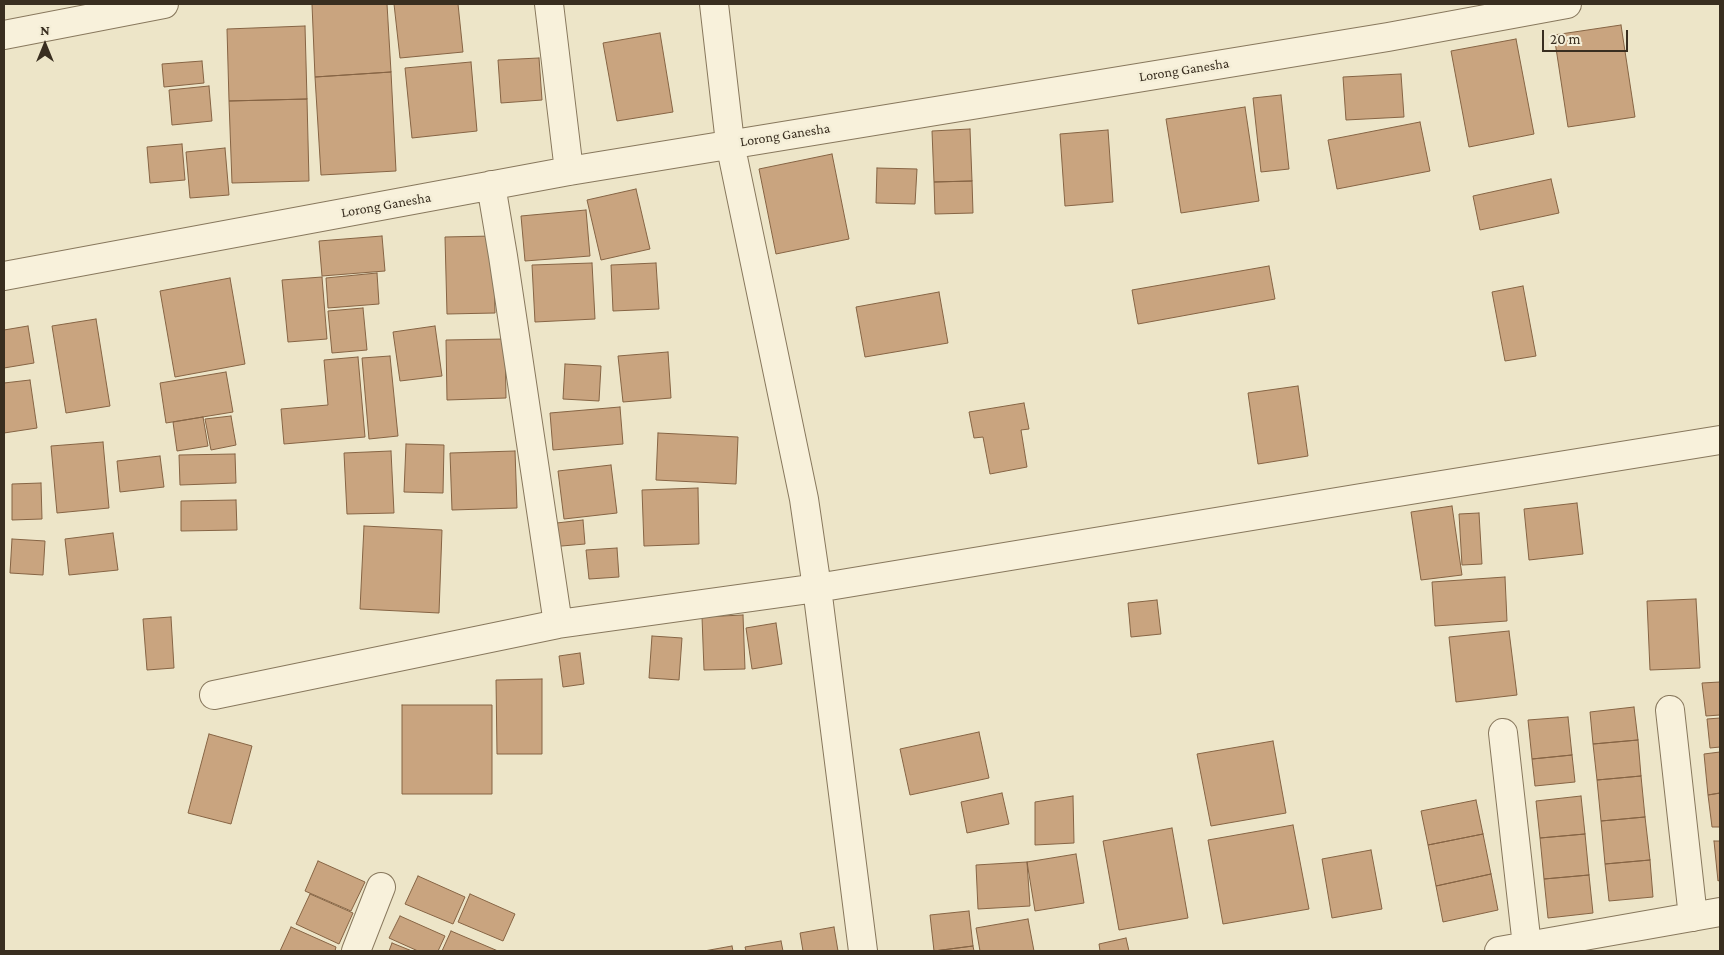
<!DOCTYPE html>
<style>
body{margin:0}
#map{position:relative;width:1724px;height:955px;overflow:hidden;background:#ede5c8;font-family:"Crimson Pro",serif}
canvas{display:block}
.frame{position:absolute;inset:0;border:5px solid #392e20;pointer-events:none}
.north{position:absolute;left:20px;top:20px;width:50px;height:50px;-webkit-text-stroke:4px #f4eed7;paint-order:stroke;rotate:0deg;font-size:14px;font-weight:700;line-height:20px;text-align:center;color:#392e20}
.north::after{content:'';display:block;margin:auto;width:18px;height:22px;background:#392e20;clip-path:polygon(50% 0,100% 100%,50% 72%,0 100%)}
.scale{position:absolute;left:1542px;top:30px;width:86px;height:22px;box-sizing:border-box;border:2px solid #392e20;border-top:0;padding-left:6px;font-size:15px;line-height:18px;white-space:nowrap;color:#392e20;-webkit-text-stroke:4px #f4eed7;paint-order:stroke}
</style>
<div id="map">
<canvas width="1724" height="955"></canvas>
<div class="frame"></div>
<div class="north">N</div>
<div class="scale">20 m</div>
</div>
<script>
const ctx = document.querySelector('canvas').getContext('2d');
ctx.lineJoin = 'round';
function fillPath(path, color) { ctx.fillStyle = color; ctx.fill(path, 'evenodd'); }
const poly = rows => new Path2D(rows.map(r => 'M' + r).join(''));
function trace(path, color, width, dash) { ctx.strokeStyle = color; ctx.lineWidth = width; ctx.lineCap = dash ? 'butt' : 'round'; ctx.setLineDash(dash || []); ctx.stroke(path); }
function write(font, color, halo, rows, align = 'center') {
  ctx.font = font + ' "Crimson Pro",serif'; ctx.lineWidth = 5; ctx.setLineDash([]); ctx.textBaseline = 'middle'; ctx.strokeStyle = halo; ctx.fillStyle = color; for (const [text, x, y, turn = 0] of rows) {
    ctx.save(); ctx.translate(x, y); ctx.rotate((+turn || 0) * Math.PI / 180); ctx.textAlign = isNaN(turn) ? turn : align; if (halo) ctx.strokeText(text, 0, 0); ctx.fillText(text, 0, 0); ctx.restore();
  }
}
const building = poly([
 [312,4,387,4,391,72,315,77,312,4],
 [394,4,458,4,463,52,400,58,394,4],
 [1621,25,1635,117,1568,127,1554,35,1621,25],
 [305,26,307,99,229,101,227,29,305,26],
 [660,33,673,112,617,121,603,43,660,33],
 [1516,39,1534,134,1469,147,1451,51,1516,39],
 [539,58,542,100,501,103,498,60,539,58],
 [202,61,204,83,164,87,162,64,202,61],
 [471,62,477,131,412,138,405,68,471,62],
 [391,72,396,171,321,175,315,77,391,72],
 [1401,74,1404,117,1346,120,1343,77,1401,74],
 [209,86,212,121,172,125,169,90,209,86],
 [1281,95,1289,169,1261,172,1253,98,1281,95],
 [307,99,309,181,232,183,229,101,307,99],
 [1245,107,1259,201,1181,213,1166,119,1245,107],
 [1420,122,1430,171,1337,189,1328,140,1420,122],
 [970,129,972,181,934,182,932,131,970,129],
 [1108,130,1113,202,1065,206,1060,134,1108,130],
 [182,144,185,180,150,183,147,147,182,144],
 [225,148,229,195,190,198,186,152,225,148],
 [832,154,849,239,776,254,759,169,832,154],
 [877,168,917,169,915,204,876,203,877,168],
 [1551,179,1559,213,1480,230,1473,196,1551,179],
 [972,181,973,213,935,214,934,182,972,181],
 [636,189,650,249,601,260,587,200,636,189],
 [586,210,590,256,525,261,521,216,586,210],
 [382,236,385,271,322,276,319,241,382,236],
 [493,236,495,313,447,314,445,237,493,236],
 [592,263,595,319,535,322,532,265,592,263],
 [656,263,659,309,613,311,611,265,656,263],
 [1269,266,1275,299,1138,324,1132,290,1269,266],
 [377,273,379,304,328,308,326,278,377,273],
 [322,277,327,339,288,342,282,280,322,277],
 [230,278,245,364,175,377,160,291,230,278],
 [1523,286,1536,356,1505,361,1492,292,1523,286],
 [939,292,948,343,865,357,856,307,939,292],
 [363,308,367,350,332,353,328,311,363,308],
 [96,319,110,406,66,413,52,326,96,319],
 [28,326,34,363,4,368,4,330,28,326],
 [435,326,442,376,400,381,393,332,435,326],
 [505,339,506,398,447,400,446,340,505,339],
 [668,352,671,398,623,402,618,356,668,352],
 [390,356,398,436,369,439,362,358,390,356],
 [358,357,365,437,284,444,281,409,328,405,324,360,358,357],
 [565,364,601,366,599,401,563,399,565,364],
 [226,372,233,412,166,423,160,383,226,372],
 [30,380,37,428,4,433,4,383,30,380],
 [1298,386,1308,456,1258,464,1248,393,1298,386],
 [1024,403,1029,429,1021,430,1027,467,990,474,983,437,974,438,969,412,1024,403],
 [620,407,623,444,553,450,550,413,620,407],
 [231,416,236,445,211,450,205,419,231,416],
 [203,417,208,446,177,451,173,422,203,417],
 [658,433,738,437,736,484,656,480,658,433],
 [103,442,109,508,57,513,51,446,103,442],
 [406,444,444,445,443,493,404,492,406,444],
 [391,451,394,513,347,514,344,453,391,451],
 [515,451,517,508,452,510,450,453,515,451],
 [235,454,236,483,180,485,179,455,235,454],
 [160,456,164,487,120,492,117,461,160,456],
 [611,465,617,513,564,519,558,471,611,465],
 [41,483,42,519,12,520,12,484,41,483],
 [698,488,699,544,644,546,642,490,698,488],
 [236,500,237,530,181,531,181,501,236,500],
 [1577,503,1583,554,1529,560,1524,509,1577,503],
 [1452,506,1462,575,1421,580,1411,512,1452,506],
 [1479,513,1482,564,1462,565,1459,514,1479,513],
 [583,520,585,544,550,547,548,524,583,520],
 [364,526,442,530,439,613,360,609,364,526],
 [113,533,118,570,69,575,65,539,113,533],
 [12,539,45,541,43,575,10,573,12,539],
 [617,548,619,577,589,579,586,550,617,548],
 [1505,577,1507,621,1435,626,1432,582,1505,577],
 [1696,599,1700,668,1650,670,1647,601,1696,599],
 [1157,600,1161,634,1131,637,1128,603,1157,600],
 [743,615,745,669,704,670,702,617,743,615],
 [171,617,174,668,147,670,143,619,171,617],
 [776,623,782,664,752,669,746,628,776,623],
 [1509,631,1517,695,1456,702,1449,637,1509,631],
 [652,636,682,638,679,680,649,678,652,636],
 [580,653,584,684,563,687,559,656,580,653],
 [542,679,542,754,497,754,496,680,542,679],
 [1720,682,1720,715,1706,716,1702,683,1720,682],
 [402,705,492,705,492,794,402,794,402,705],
 [1634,707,1638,740,1593,744,1590,712,1634,707],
 [1568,717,1572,755,1532,759,1528,720,1568,717],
 [1720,718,1720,747,1710,748,1707,719,1720,718],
 [979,732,989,778,910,795,900,749,979,732],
 [209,734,252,746,231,824,188,813,209,734],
 [1638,740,1641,776,1597,780,1593,744,1638,740],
 [1273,741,1286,813,1211,826,1197,754,1273,741],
 [1720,752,1720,793,1708,795,1704,754,1720,752],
 [1572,755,1575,782,1535,786,1532,759,1572,755],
 [1641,776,1645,817,1601,821,1597,780,1641,776],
 [1002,793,1009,824,967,833,961,802,1002,793],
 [1720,793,1720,827,1712,827,1708,795,1720,793],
 [1073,796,1074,843,1035,845,1035,802,1073,796],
 [1581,796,1585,834,1540,838,1536,801,1581,796],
 [1476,800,1483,834,1428,845,1421,811,1476,800],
 [1645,817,1650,860,1605,864,1601,821,1645,817],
 [1293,825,1309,909,1223,924,1208,840,1293,825],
 [1172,828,1188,918,1119,930,1103,841,1172,828],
 [1483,834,1491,874,1436,886,1428,845,1483,834],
 [1585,834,1589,875,1544,879,1540,838,1585,834],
 [1714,841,1720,841,1720,880,1718,881,1714,841],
 [1371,850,1382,909,1332,918,1322,859,1371,850],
 [1076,854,1084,903,1035,911,1027,862,1076,854],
 [1650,860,1653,897,1609,901,1605,864,1650,860],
 [318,861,365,882,351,911,305,891,318,861],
 [1027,862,1030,906,978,909,976,865,1027,862],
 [1491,874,1498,910,1443,922,1436,886,1491,874],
 [1589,875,1593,913,1548,918,1544,879,1589,875],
 [418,876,465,897,453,924,405,904,418,876],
 [310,894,353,913,339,944,296,924,310,894],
 [470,894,515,914,503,941,458,922,470,894],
 [969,911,973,946,934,951,930,915,969,911],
 [400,916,445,936,438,951,418,951,389,938,400,916],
 [1028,919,1034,951,980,951,976,928,1028,919],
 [291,927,336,947,335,951,280,951,291,927],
 [834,927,838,951,803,951,800,933,834,927],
 [451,931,498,951,442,951,451,931],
 [1126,938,1129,951,1100,951,1099,944,1126,938],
 [781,941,783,951,746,951,745,947,781,941],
 [392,943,412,951,389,951,392,943],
 [732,946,733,951,704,951,732,946],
 [973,946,974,951,934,951,973,946]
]);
fillPath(building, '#c9a47f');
trace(building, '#866444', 1);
const street = poly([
 [549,4,569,171],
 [4,35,164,4],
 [491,185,503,256,558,624],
 [4,276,569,171,1388,37,1567,4],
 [214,695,558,624,817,588,804,499,730,143,714,4],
 [1670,710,1693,917],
 [1503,733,1527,946],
 [356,951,381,887],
 [863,951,817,588,1361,498,1720,440],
 [1499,951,1720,912]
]);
trace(street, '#88785d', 30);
trace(street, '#f8f1db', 28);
write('14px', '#392e20', '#f4eed7', [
 ["Lorong Ganesha",1184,70,-9],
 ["Lorong Ganesha",785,135,-9],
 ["Lorong Ganesha",386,205,-10]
]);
</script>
